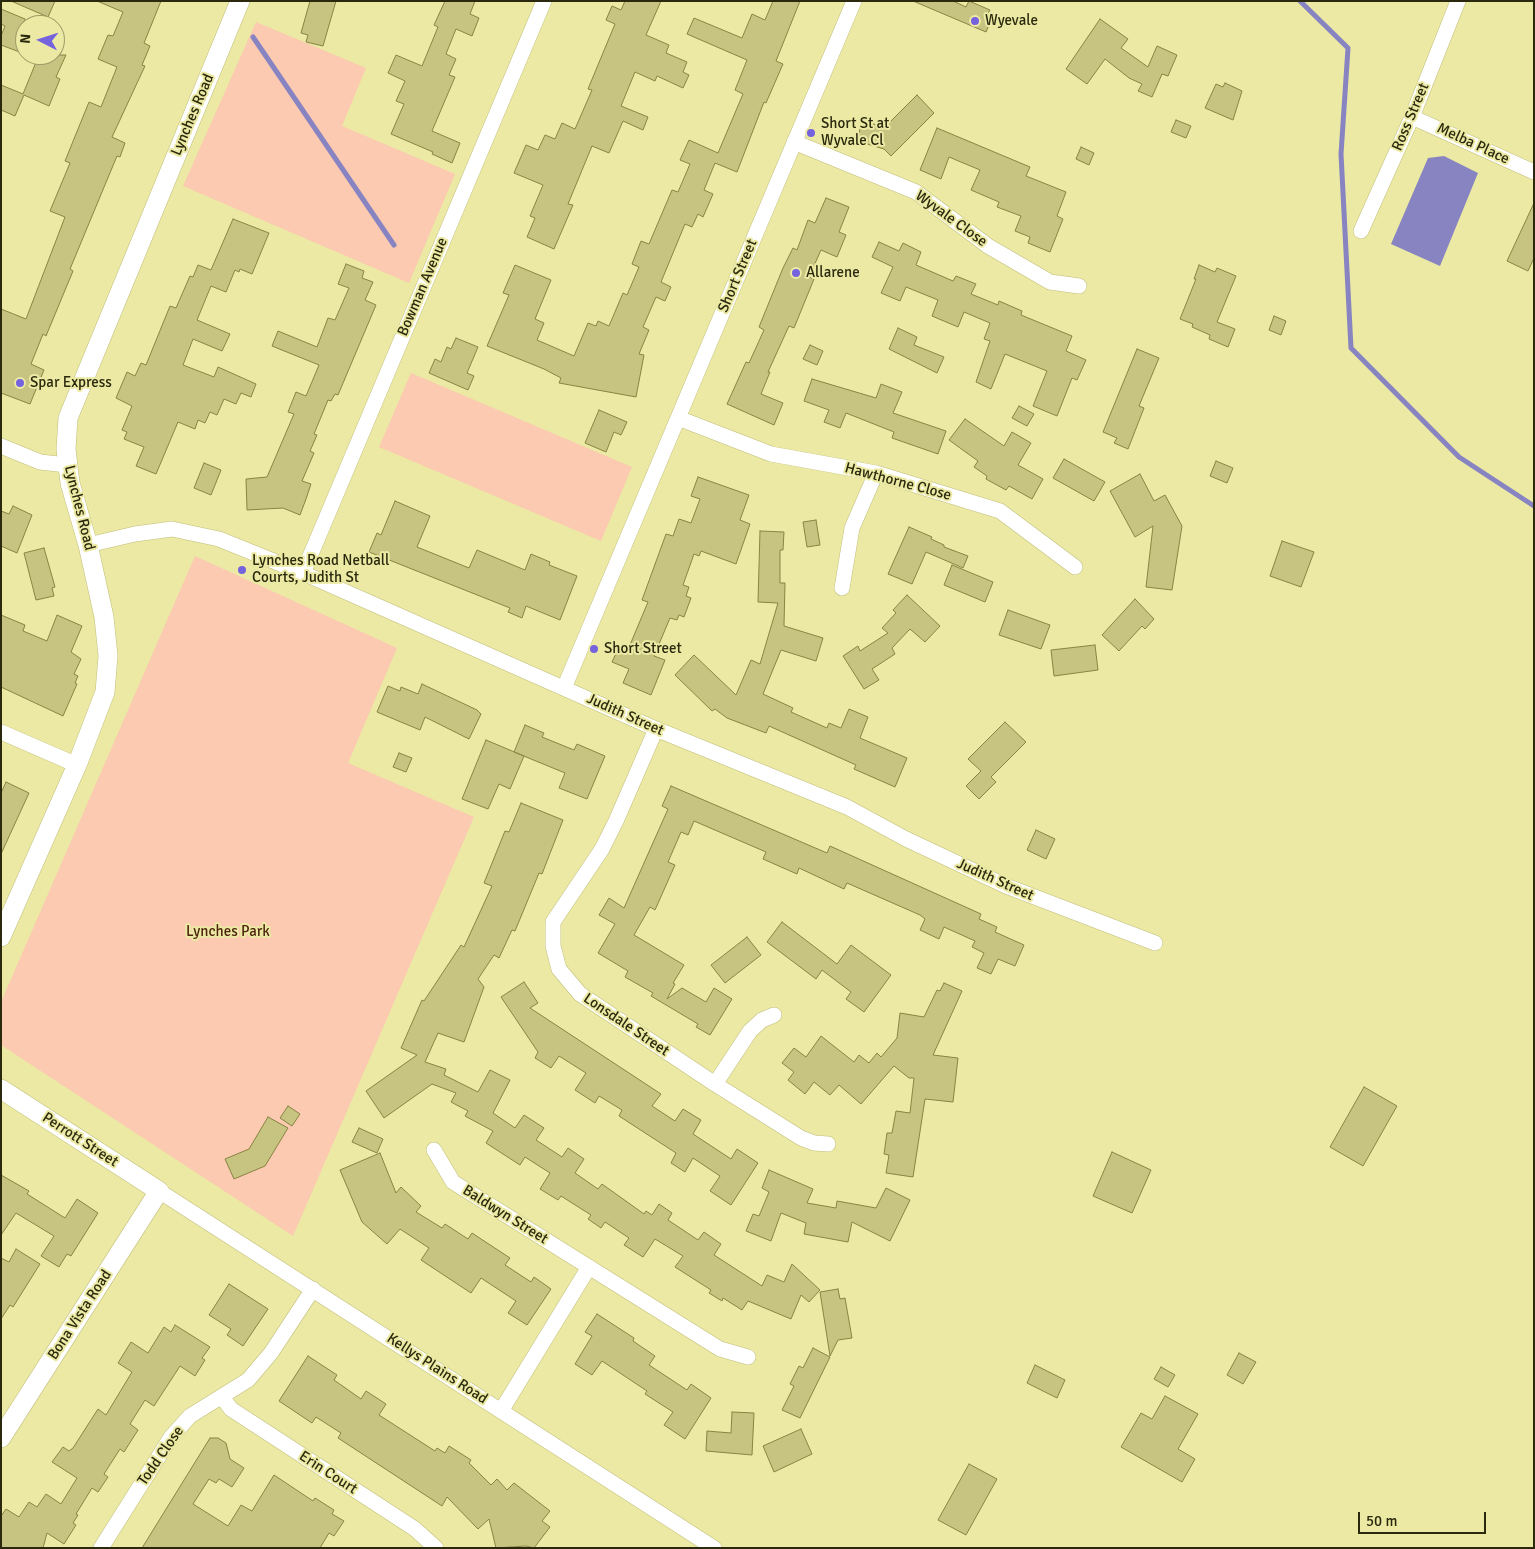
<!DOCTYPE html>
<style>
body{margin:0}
#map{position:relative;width:1535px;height:1549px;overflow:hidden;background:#ebe9a3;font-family:Signika,sans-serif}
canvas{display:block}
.frame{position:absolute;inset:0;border:2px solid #2a290d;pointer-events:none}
.north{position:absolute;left:15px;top:15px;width:50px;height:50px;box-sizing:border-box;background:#ebe9a3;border:1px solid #9e9c67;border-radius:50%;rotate:275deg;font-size:14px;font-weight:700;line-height:20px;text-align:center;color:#2a290d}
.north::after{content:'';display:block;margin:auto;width:18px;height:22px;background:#7562dd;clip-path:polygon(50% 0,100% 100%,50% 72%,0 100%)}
.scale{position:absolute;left:1358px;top:1512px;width:128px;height:22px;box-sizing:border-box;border:2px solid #2a290d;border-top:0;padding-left:6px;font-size:15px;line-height:18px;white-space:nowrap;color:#2a290d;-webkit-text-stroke:4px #ebe9a3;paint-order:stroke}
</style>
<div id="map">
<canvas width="1535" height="1549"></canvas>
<div class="frame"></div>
<div class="north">N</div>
<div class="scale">50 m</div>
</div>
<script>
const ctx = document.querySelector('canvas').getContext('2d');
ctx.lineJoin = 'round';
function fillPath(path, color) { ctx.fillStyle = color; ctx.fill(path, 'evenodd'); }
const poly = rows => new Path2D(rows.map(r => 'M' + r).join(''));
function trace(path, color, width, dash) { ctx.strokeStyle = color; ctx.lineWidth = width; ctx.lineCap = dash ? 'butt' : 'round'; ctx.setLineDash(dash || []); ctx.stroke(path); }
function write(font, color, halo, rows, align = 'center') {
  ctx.font = font + ' Signika,sans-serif'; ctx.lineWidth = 4; ctx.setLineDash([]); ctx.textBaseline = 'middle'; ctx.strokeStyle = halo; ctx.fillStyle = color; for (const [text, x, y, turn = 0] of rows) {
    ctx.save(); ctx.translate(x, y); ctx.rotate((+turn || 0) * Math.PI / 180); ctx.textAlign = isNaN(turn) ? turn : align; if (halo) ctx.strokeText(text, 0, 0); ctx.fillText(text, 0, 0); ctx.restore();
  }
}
fillPath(poly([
 [256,22,366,68,342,126,455,174,409,283,183,186],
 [411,373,632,467,601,541,379,447],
 [195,556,397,648,348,763,474,817,293,1236,1,1045,1,1002]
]), '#fcc9b1');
fillPath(poly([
 [1444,156,1478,173,1440,266,1391,244,1428,158]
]), '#8884c1');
trace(poly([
 [1300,1,1348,48,1341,154,1351,348,1459,457,1534,506],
 [253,37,394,245]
]), '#8884c1', 5);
const building = poly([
 [11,1,55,1,48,17,11,1],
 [97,1,161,1,144,43,150,46,142,65,145,66,112,137,125,143,120,157,117,156,70,269,73,271,46,336,43,334,31,364,44,370,30,404,1,393,1,309,26,319,65,217,50,211,70,163,65,161,89,102,101,107,117,67,98,59,108,35,113,36,123,12,97,1],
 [310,1,336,1,323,46,306,42,308,35,301,33,310,1],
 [445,1,475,1,470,14,479,18,472,36,456,29,446,54,456,59,449,75,455,77,432,131,460,143,452,163,432,154,433,152,391,134,404,104,396,101,405,81,388,73,396,55,422,66,438,27,434,25,445,1],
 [625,1,661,1,646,35,669,45,666,53,687,62,683,72,689,75,683,88,657,76,655,81,635,72,621,106,648,117,643,130,623,121,609,153,592,146,568,204,573,205,554,249,527,237,535,218,530,216,543,185,514,173,526,145,538,150,545,135,555,139,562,123,575,129,592,90,588,89,615,24,606,20,612,6,621,10,625,1],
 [773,1,800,1,776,61,783,64,766,103,764,102,737,172,715,163,704,190,713,194,703,217,698,214,692,227,685,224,661,282,671,287,665,301,656,297,643,327,649,330,639,354,644,355,636,397,559,383,561,378,544,369,487,346,509,295,503,293,515,265,551,280,535,319,544,323,537,340,574,356,588,323,596,326,598,321,609,326,623,293,627,295,639,267,632,264,641,241,649,244,672,190,678,192,690,164,680,160,689,140,718,153,743,94,735,90,747,60,687,34,694,18,742,38,752,14,765,20,773,1],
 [913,1,953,1,966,7,969,1,990,10,987,15,992,18,986,32,913,1],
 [1,9,25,19,25,54,1,45,1,36,5,26,1,24,1,9],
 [1100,19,1128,39,1121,48,1148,67,1157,46,1177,55,1168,76,1162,74,1152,97,1138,91,1142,84,1129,78,1105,59,1087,84,1066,69,1100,19],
 [39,55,66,55,56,77,60,79,49,106,24,95,15,116,1,110,1,85,23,94,39,55],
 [1225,83,1242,91,1233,120,1205,108,1216,84,1223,87,1225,83],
 [917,95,934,113,891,156,884,149,857,141,862,121,885,127,917,95],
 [1176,120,1191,126,1186,138,1171,132,1176,120],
 [937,128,1030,167,1026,176,1066,192,1057,216,1063,219,1050,252,1028,243,1030,237,1015,231,1021,216,997,207,999,202,971,190,980,170,949,157,941,179,920,170,937,128],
 [1081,147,1094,153,1089,165,1076,159,1081,147],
 [826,198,849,207,839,232,846,235,837,257,821,250,809,277,814,279,794,328,789,326,768,372,770,372,761,394,783,403,774,425,727,404,746,362,749,363,764,330,759,327,783,268,793,248,797,250,808,220,815,223,826,198],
 [1534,203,1534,258,1528,271,1507,261,1534,203],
 [233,219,269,233,252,274,240,269,239,272,235,270,226,292,211,286,197,320,230,334,222,351,193,339,183,365,214,377,218,367,256,384,251,397,241,393,236,404,224,399,217,415,210,412,205,423,198,420,195,429,178,422,156,474,136,466,144,447,124,439,127,432,122,430,132,406,116,398,127,372,135,376,141,363,146,365,170,306,176,308,190,276,193,277,198,265,211,270,233,219],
 [879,242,899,251,903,243,921,252,916,265,953,281,956,276,976,284,971,294,998,305,999,301,1022,311,1021,315,1072,336,1066,351,1086,360,1077,380,1072,378,1057,416,1033,406,1047,371,1005,354,991,389,976,382,990,341,984,339,990,323,964,312,958,327,932,316,938,300,906,287,900,301,881,293,893,267,872,257,879,242],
 [346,264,364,271,362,278,373,282,365,300,376,305,338,395,335,394,331,401,328,400,314,434,317,435,310,451,314,453,302,481,311,484,306,499,300,515,283,508,247,510,246,479,267,477,294,414,288,412,296,392,306,396,319,365,272,346,278,331,317,347,328,318,335,320,349,288,338,284,346,264],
 [1199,265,1215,272,1217,268,1236,276,1217,322,1235,329,1228,347,1209,339,1210,335,1192,327,1193,324,1180,319,1196,279,1194,279,1199,265],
 [1274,316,1286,321,1281,335,1269,330,1274,316],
 [898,328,917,337,914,345,944,357,937,373,889,349,898,328],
 [456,338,478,347,467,373,474,376,468,390,429,373,435,359,441,362,447,347,451,349,456,338],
 [810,345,823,351,817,365,803,359,810,345],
 [1137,349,1159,358,1139,406,1144,408,1128,449,1114,443,1117,438,1103,432,1137,349],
 [812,379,876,398,881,384,902,392,893,413,946,431,938,454,892,438,894,432,846,413,840,428,824,422,829,410,804,401,812,379],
 [1019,406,1034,414,1027,426,1012,418,1019,406],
 [599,410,627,422,621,435,614,432,606,452,585,443,599,410],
 [965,419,1004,446,1012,432,1031,443,1018,465,1043,479,1032,499,1009,486,1006,490,986,479,987,476,974,467,978,461,949,440,965,419],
 [1064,459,1105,482,1094,501,1053,478,1064,459],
 [1216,461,1233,468,1227,483,1210,476,1216,461],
 [204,463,221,470,211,495,194,488,204,463],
 [1140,474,1154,501,1165,495,1182,526,1172,590,1146,587,1153,526,1135,537,1110,491,1140,474],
 [698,477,749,495,740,520,750,524,736,564,701,551,699,556,694,554,683,585,689,587,686,596,691,598,684,617,679,615,677,620,670,618,654,656,665,660,651,695,623,683,629,669,612,662,618,649,627,652,648,602,642,600,666,534,673,536,679,519,691,523,700,499,691,496,698,477],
 [395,501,430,516,417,547,469,568,477,550,525,570,531,554,550,562,549,565,577,576,560,620,526,606,522,618,508,612,510,608,369,552,377,533,381,535,395,501],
 [13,506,32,515,17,553,1,546,1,511,9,514,13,506],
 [816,520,820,545,807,547,803,522,816,520],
 [909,527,932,537,931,539,944,545,944,547,968,556,963,568,926,552,912,584,888,574,909,527],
 [760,531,784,532,783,550,780,550,780,583,785,583,784,626,823,638,816,661,781,650,763,694,793,708,791,712,827,728,829,723,841,728,849,709,868,717,860,738,907,758,895,787,854,769,856,765,769,726,766,733,727,718,715,709,712,711,675,675,694,655,736,695,751,660,760,664,778,603,758,602,760,531],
 [1282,541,1314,552,1301,587,1270,576,1282,541],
 [44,548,55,587,52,588,54,596,36,600,24,553,44,548],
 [952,565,993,582,985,602,944,585,952,565],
 [907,595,940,626,925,642,910,629,892,648,895,654,872,669,879,680,864,689,843,656,858,646,860,651,888,633,882,628,896,613,893,610,907,595],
 [1135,599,1154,619,1145,629,1142,626,1119,651,1102,635,1135,599],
 [1008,610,1050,625,1041,649,999,635,1008,610],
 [1,615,25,625,23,631,47,641,57,615,82,626,71,652,81,659,74,674,78,676,75,683,77,684,63,716,1,687,1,615],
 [1095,645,1098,670,1054,676,1051,650,1095,645],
 [422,684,477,710,481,714,469,739,425,717,420,730,377,712,388,686,400,691,401,687,418,694,422,684],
 [1005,722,1026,742,991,777,996,782,979,799,966,786,981,771,968,759,1005,722],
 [525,725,544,733,542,737,574,750,577,744,605,756,587,799,559,788,565,773,514,752,525,725],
 [486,740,524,756,510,789,499,784,488,809,462,799,486,740],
 [399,753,412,758,406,772,393,767,399,753],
 [6,782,29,793,1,854,1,793,6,782],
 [671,786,827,853,830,846,981,914,979,919,997,927,995,932,1024,945,1015,966,998,959,991,974,977,968,984,953,972,947,975,941,944,927,939,939,920,930,925,919,920,915,847,883,844,889,799,868,797,874,763,859,766,852,694,821,688,835,681,832,668,862,675,865,655,910,650,907,634,935,684,965,673,983,675,984,667,999,682,988,706,1002,714,988,732,999,710,1035,696,1027,698,1024,651,996,653,993,625,977,628,971,598,953,615,924,599,915,609,898,624,908,668,809,662,806,671,786],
 [521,803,563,820,542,874,539,873,515,931,512,930,499,958,494,955,478,979,484,987,464,1042,438,1033,425,1062,446,1069,444,1075,478,1092,490,1070,510,1080,493,1113,515,1128,524,1115,544,1128,536,1140,562,1157,568,1148,584,1159,575,1173,598,1189,602,1184,644,1214,646,1211,652,1215,659,1204,672,1213,668,1220,698,1240,704,1232,721,1244,714,1255,762,1286,767,1275,784,1282,792,1264,820,1290,809,1302,801,1295,791,1319,748,1301,742,1310,723,1298,722,1301,709,1293,711,1290,675,1267,683,1256,655,1239,643,1257,624,1245,629,1238,605,1222,601,1228,588,1219,591,1215,561,1196,558,1200,540,1189,550,1173,525,1157,520,1165,486,1143,493,1131,465,1116,468,1111,451,1102,456,1093,432,1084,384,1118,366,1091,417,1055,401,1048,422,1000,424,1001,461,945,464,947,492,886,484,883,505,831,509,832,521,803],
 [1036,830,1055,839,1046,859,1027,850,1036,830],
 [782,922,837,964,851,945,891,975,864,1012,846,999,851,992,822,970,816,979,767,942,782,922],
 [747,937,761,955,725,983,711,965,747,937],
 [524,982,538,1003,530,1008,661,1094,652,1106,675,1121,683,1109,701,1120,693,1134,731,1159,737,1149,758,1163,731,1205,710,1191,720,1176,693,1158,685,1172,671,1163,676,1153,619,1116,622,1110,599,1096,595,1103,575,1090,586,1073,559,1056,551,1068,535,1058,538,1052,501,997,524,982],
 [944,983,962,991,933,1055,958,1058,953,1102,925,1099,913,1177,886,1173,889,1155,884,1154,887,1133,892,1133,896,1111,910,1113,914,1078,909,1078,894,1066,861,1104,839,1085,830,1095,814,1082,805,1094,788,1080,794,1072,782,1063,794,1048,806,1057,821,1036,854,1062,859,1055,869,1063,877,1053,881,1057,897,1038,900,1013,924,1017,937,990,940,991,944,983],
 [1364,1087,1397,1106,1363,1166,1330,1147,1364,1087],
 [288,1106,300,1114,292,1126,280,1118,288,1106],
 [268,1117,288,1128,265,1166,234,1179,225,1159,249,1149,268,1117],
 [359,1128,383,1139,377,1153,352,1142,359,1128],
 [1112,1152,1151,1170,1132,1213,1093,1196,1112,1152],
 [380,1153,396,1193,401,1187,421,1206,416,1212,442,1228,445,1224,468,1239,472,1233,510,1258,505,1265,531,1282,534,1277,551,1289,527,1325,508,1313,516,1301,481,1278,471,1293,421,1260,429,1248,400,1229,387,1244,362,1222,340,1170,380,1153],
 [769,1170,813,1189,807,1203,836,1208,837,1201,876,1208,886,1188,910,1200,890,1241,852,1222,848,1242,804,1234,806,1223,781,1213,771,1241,746,1231,753,1214,759,1216,769,1192,762,1188,769,1170],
 [1,1175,29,1191,27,1194,65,1218,77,1199,98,1213,71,1256,67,1254,59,1267,41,1256,54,1236,16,1213,1,1235,1,1175],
 [16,1249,40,1264,13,1307,10,1305,1,1319,1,1258,9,1262,16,1249],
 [229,1284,268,1309,243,1346,227,1335,231,1329,209,1315,229,1284],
 [838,1289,840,1299,845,1298,852,1338,838,1340,830,1356,820,1292,838,1289],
 [597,1314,634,1338,633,1341,655,1356,649,1365,687,1390,691,1384,711,1398,685,1439,664,1425,673,1412,645,1394,647,1391,602,1361,592,1375,575,1364,592,1336,585,1332,597,1314],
 [175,1325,210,1347,202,1358,205,1360,195,1376,180,1366,154,1406,145,1400,130,1424,138,1430,124,1452,120,1449,104,1474,108,1477,98,1492,92,1488,76,1514,78,1515,73,1523,76,1525,64,1544,47,1533,43,1548,1,1548,1,1516,6,1509,19,1517,29,1502,37,1507,46,1494,61,1504,77,1478,52,1462,63,1447,69,1451,73,1448,98,1409,106,1415,132,1372,118,1363,131,1342,148,1353,164,1327,171,1332,175,1325],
 [813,1348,830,1357,800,1418,782,1410,794,1386,790,1384,799,1366,803,1368,813,1348],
 [1239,1353,1256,1362,1243,1384,1227,1375,1239,1353],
 [308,1356,337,1375,334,1380,361,1399,366,1391,386,1404,379,1415,435,1451,437,1448,445,1453,449,1446,471,1460,469,1463,491,1485,497,1479,507,1490,514,1483,550,1511,542,1521,550,1527,534,1548,526,1546,496,1548,489,1519,478,1529,447,1497,442,1506,338,1438,341,1433,316,1417,312,1423,279,1401,308,1356],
 [1035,1365,1065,1380,1057,1398,1027,1383,1035,1365],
 [1161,1367,1175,1375,1168,1387,1154,1379,1161,1367],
 [1165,1396,1198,1414,1178,1449,1195,1459,1182,1482,1121,1447,1141,1413,1152,1419,1165,1396],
 [732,1412,754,1413,752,1455,706,1451,707,1431,731,1433,732,1412],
 [801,1429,812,1454,774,1472,763,1446,801,1429],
 [210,1438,218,1438,226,1443,230,1459,244,1468,232,1487,219,1479,216,1483,209,1479,193,1504,228,1526,241,1505,252,1511,274,1475,313,1501,315,1498,334,1510,332,1514,344,1521,334,1536,329,1533,320,1548,142,1548,210,1438],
 [969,1464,997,1479,966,1535,938,1520,969,1464]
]);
fillPath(building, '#c6c480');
trace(building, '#888442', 1);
const minor = poly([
 [1412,117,1534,172],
 [794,142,916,192,988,246,1050,282,1079,286],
 [1361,231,1412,117,1458,1],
 [678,418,771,454,876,473,1000,511,1075,567],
 [1,446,40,462,67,465],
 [88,545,135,534,172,529,219,539,303,573,656,729,847,807,906,839,1006,886,1155,943],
 [303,573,544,1],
 [842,588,852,528,876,473],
 [564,688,854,1],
 [656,729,616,821,602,849,553,922,553,946,559,969,580,994,715,1084,801,1138,814,1143,828,1144],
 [1,732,77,765],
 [715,1084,750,1031,762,1020,774,1015],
 [434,1150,453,1182,720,1349,748,1357],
 [159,1191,714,1548],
 [222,1397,231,1409,415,1529,436,1548],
 [501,1411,589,1267],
 [101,1548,171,1437,190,1416,248,1380,271,1353,313,1289]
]);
const tertiary = poly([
 [1,937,77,765,105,692,108,656,104,617,88,545,70,483,66,449,68,418,240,1],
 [1,1089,159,1191,1,1438]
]);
trace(minor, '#c1be7b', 16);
trace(tertiary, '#c1be7b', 20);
trace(minor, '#fff', 15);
trace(tertiary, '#fff', 19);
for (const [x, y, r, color] of [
 [975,21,5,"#7562dd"],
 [811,133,5,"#7562dd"],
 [796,273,5,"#7562dd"],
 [20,383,5,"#7562dd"],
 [242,570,5,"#7562dd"],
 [594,649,5,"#7562dd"]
]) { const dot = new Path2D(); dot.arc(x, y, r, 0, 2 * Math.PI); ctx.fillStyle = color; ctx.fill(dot); trace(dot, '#ebe9a3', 2); }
write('15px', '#2a290d', '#ebe9a3', [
 ["Wyevale",985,21],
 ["Short St at",821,124],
 ["Wyvale Cl",821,141],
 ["Allarene",806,273],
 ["Spar Express",30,383],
 ["Lynches Road Netball",252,561],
 ["Courts, Judith St",252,578],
 ["Short Street",604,649]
], 'left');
write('15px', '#2a290d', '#ebe9a3', [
 ["Lynches Road",193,115,-67],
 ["Ross Street",1411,117,-67],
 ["Melba Place",1473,144,25],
 ["Wyvale Close",951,219,36],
 ["Short Street",738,276,-67],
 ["Bowman Avenue",423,287,-67],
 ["Hawthorne Close",898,482,15],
 ["Lynches Road",79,508,76],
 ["Judith Street",625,715,24],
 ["Judith Street",995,880,24],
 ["Lonsdale Street",626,1025,34],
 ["Perrott Street",80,1140,33],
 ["Baldwyn Street",505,1215,32],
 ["Bona Vista Road",80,1315,-57],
 ["Kellys Plains Road",437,1369,33],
 ["Todd Close",161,1456,-55],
 ["Erin Court",328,1473,33]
]);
write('15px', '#4f240e', '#ebe9a3', [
 ["Lynches Park",228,932]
]);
</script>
